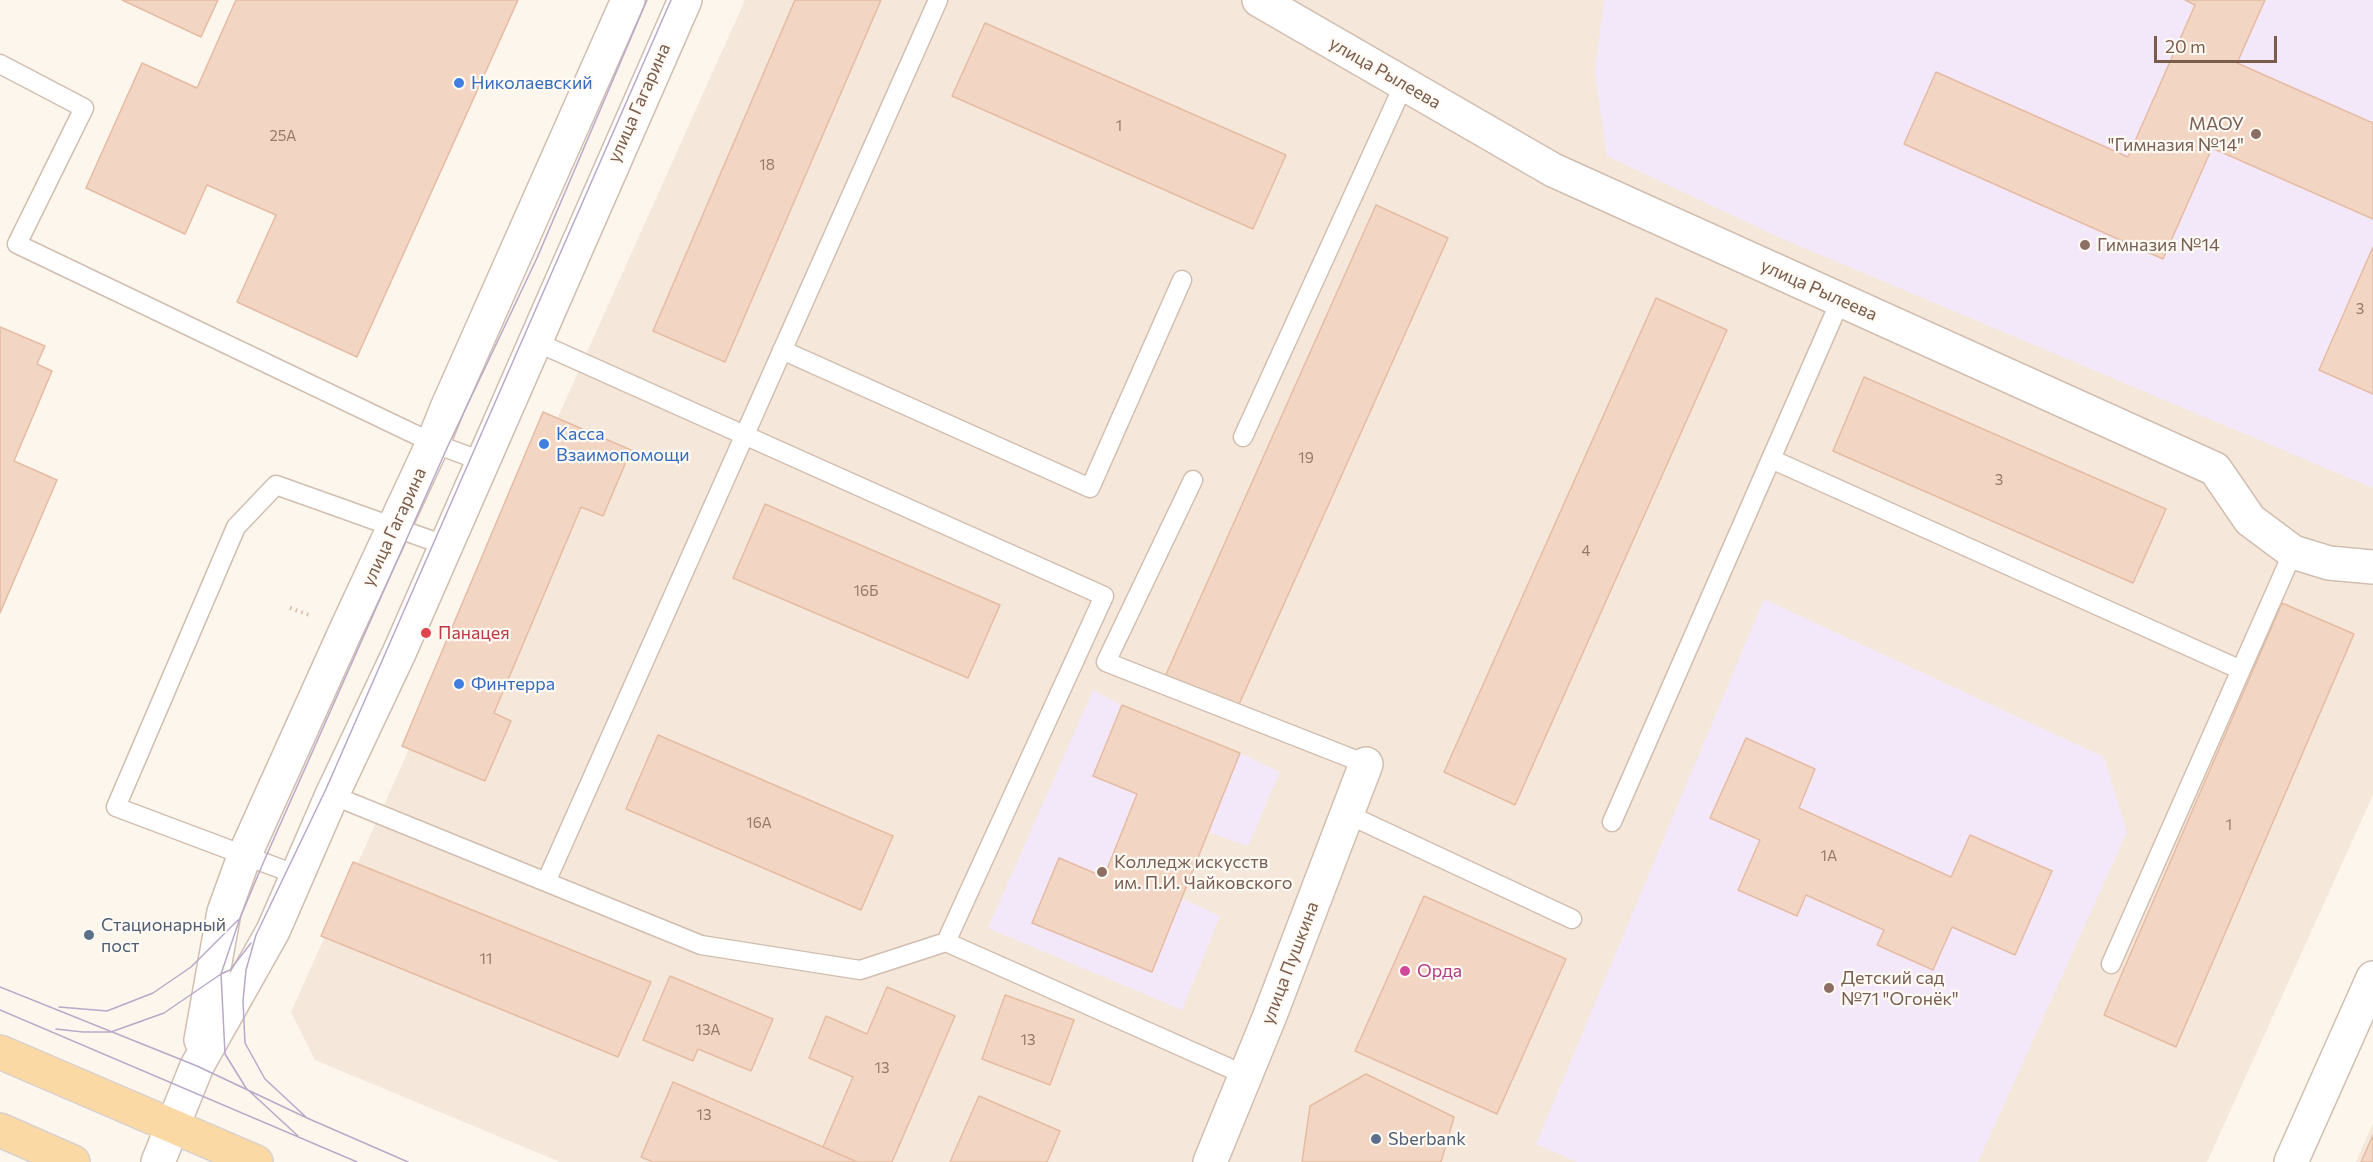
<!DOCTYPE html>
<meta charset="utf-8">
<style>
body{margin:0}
#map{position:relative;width:2373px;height:1162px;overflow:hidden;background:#fdf6ec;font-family:Commissioner,sans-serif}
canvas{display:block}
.scale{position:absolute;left:2154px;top:36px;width:123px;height:27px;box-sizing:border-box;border:3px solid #7a5c4d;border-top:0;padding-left:8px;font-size:18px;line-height:21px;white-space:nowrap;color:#7a5c4d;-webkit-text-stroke:4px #fffaf3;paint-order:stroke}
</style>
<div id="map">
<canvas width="2373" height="1162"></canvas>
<div class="scale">20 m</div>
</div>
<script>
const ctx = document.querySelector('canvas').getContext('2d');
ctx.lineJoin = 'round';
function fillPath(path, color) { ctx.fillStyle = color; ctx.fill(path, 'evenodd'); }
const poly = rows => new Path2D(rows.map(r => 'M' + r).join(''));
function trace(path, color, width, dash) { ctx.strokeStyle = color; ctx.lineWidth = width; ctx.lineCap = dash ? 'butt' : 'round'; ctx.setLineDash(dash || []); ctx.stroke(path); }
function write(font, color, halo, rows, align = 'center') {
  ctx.font = font + ' Commissioner,sans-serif'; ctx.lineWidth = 4.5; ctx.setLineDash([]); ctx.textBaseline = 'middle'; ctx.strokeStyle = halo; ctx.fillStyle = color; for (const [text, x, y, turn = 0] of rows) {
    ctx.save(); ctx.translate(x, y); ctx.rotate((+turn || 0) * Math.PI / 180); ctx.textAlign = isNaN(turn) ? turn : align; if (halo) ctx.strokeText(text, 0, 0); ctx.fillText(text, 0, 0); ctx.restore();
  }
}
fillPath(poly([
 [745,0,2373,0,2373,795,2207,1162,560,1162,315,1060,291,1012],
 [2373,1123,2373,1162,2356,1162]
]), '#f5e8da');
fillPath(poly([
 [1604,0,2373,0,2373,488,1776,236,1607,156,1595,72],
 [1764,599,2104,757,2127,832,1978,1162,1577,1162,1536,1144],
 [1093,690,1122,705,1240,753,1280,772,1248,846,1208,832,1181,898,1220,916,1182,1010,988,928]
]), '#f3e8fa');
const building = poly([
 [122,0,218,0,201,37,122,0],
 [236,0,518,0,357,357,237,302,276,215,207,185,185,234,86,188,142,63,197,88,236,0],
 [795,0,881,0,725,362,653,331,795,0],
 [2185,0,2265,0,2237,63,2373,123,2373,219,2212,148,2163,259,1904,144,1936,72,2128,157,2195,5,2185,0],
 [985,23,1286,155,1253,229,952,96,985,23],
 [1376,205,1448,238,1236,711,1164,679,1376,205],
 [2373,247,2373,394,2319,370,2373,247],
 [1656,298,1727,330,1515,805,1444,772,1656,298],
 [0,327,45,346,37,364,52,371,14,461,57,480,0,613,0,327],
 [1864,377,2166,509,2133,583,1833,451,1864,377],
 [543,412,631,450,603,516,581,507,494,713,511,721,485,781,402,746,543,412],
 [765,504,1000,605,968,678,733,578,765,504],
 [2282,603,2354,634,2176,1047,2104,1015,2282,603],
 [1122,705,1240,753,1152,972,1032,923,1059,858,1104,877,1137,794,1093,776,1122,705],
 [658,735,893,836,861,910,626,809,658,735],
 [1746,738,1815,769,1799,808,1951,877,1970,835,2052,871,2015,955,1952,927,1933,970,1877,945,1884,930,1806,895,1797,916,1738,890,1760,840,1710,818,1746,738],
 [353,862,651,982,618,1057,321,936,353,862],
 [1424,896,1566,959,1497,1114,1355,1051,1424,896],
 [670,976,773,1019,751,1071,698,1049,693,1061,643,1040,670,976],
 [887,987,955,1016,892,1162,857,1162,823,1147,853,1077,809,1058,826,1016,867,1034,887,987],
 [1005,995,1074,1020,1050,1085,982,1059,1005,995],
 [1366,1074,1454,1117,1441,1162,1302,1162,1310,1106,1366,1074],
 [673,1082,823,1147,857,1162,653,1162,641,1157,673,1082],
 [979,1096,1060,1131,1047,1162,950,1162,979,1096],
 [2373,1135,2373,1162,2361,1162,2373,1135]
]);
fillPath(building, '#f3d5c3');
trace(building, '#e6bba3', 1.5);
const service = poly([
 [0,64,84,108,17,244,433,443,484,462],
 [534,341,1104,596,946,942],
 [782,350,1090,488,1182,280],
 [1243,437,1404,84],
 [1771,459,2241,670],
 [1193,480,1106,662,1366,764],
 [332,795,701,945,860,970,946,942,1245,1075],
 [1347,814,1572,919],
 [1612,822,1841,299],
 [297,875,116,807,236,527,276,485,447,546],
 [546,882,938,0],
 [2111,964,2293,552]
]);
const minor = poly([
 [1259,0,1553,170,2215,469,2250,520,2293,552,2329,563,2373,567],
 [1210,1162,1269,1018,1366,764]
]);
const tertiary = poly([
 [201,1040,224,912,245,854,346,630,433,443,447,408,628,0],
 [158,1162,197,1066,273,931,332,795,399,653,685,0],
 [2291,1162,2373,978]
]);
const primary = poly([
 [0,1052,256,1162],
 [0,1130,73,1162]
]);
trace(service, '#d1beb0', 21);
trace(minor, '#d1beb0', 36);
trace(tertiary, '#d1beb0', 36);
trace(primary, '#dad1cd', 36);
trace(poly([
 [290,608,312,616]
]), '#d9b8a5', 4, [1.5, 4.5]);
trace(service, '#fff', 18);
trace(minor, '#fff', 33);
trace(tertiary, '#fff', 33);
trace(primary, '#fbd9a5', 33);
trace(poly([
 [0,987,197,1066,307,1118,408,1162],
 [59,1007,107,1011,153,993,191,967,238,920],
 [0,1010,357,1162],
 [56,1029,83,1032,111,1032,164,1013,221,974,230,970,251,943],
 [307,1118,265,1079,245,1043,243,1001,246,970,256,935,326,789,671,0],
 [298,1136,246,1088,225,1054,221,974,240,918,264,861,447,448,537,258,647,0]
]), '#b9a8c9', 1.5);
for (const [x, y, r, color] of [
 [459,83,6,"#3f7fe0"],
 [2256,134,6,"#8d6e63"],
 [2085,245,6,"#8d6e63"],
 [544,444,6,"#3f7fe0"],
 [426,633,6,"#e0444e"],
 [459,684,6,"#3f7fe0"],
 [1102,872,6,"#8d6e63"],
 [89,935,6,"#5c6f8a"],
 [1405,971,6,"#d1479c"],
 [1829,988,6,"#8d6e63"],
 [1376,1139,6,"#5c6f8a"]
]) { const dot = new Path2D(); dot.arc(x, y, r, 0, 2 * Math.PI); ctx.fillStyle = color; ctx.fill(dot); trace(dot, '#fffaf3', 2); }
write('15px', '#987a6a', null, [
 ["1",1119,126],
 ["25А",283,136],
 ["18",767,165],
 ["3",2360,309],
 ["19",1306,458],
 ["3",1999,480],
 ["4",1586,551],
 ["16Б",866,591],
 ["16А",759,823],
 ["1",2229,825],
 ["1А",1829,856],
 ["11",486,959],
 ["13А",708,1030],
 ["13",1028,1040],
 ["13",882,1068],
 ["13",704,1115]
]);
write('18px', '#7a5c4d', '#fffaf3', [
 ["улица Рылеева",1385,73,30],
 ["улица Гагарина",639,103,-66],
 ["улица Рылеева",1819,290,24],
 ["улица Гагарина",394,527,-65],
 ["улица Пушкина",1290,963,-69]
]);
write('18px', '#366cbe', '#fffaf3', [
 ["Николаевский",471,83],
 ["Касса",556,434],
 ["Взаимопомощи",556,455],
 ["Финтерра",471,684]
], 'left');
write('18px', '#785e54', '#fffaf3', [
 ["МАОУ",2244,124,"right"],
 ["\"Гимназия №14\"",2244,145,"right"],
 ["Гимназия №14",2097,245],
 ["Колледж искусств",1114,862],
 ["им. П.И. Чайковского",1114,883],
 ["Детский сад",1841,978],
 ["№71 \"Огонёк\"",1841,999]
], 'left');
write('18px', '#be3a42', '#fffaf3', [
 ["Панацея",438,633]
], 'left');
write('18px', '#4e5e75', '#fffaf3', [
 ["Стационарный",101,925],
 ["пост",101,946],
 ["Sberbank",1388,1139]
], 'left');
write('18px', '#b23c85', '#fffaf3', [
 ["Орда",1417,971]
], 'left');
</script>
